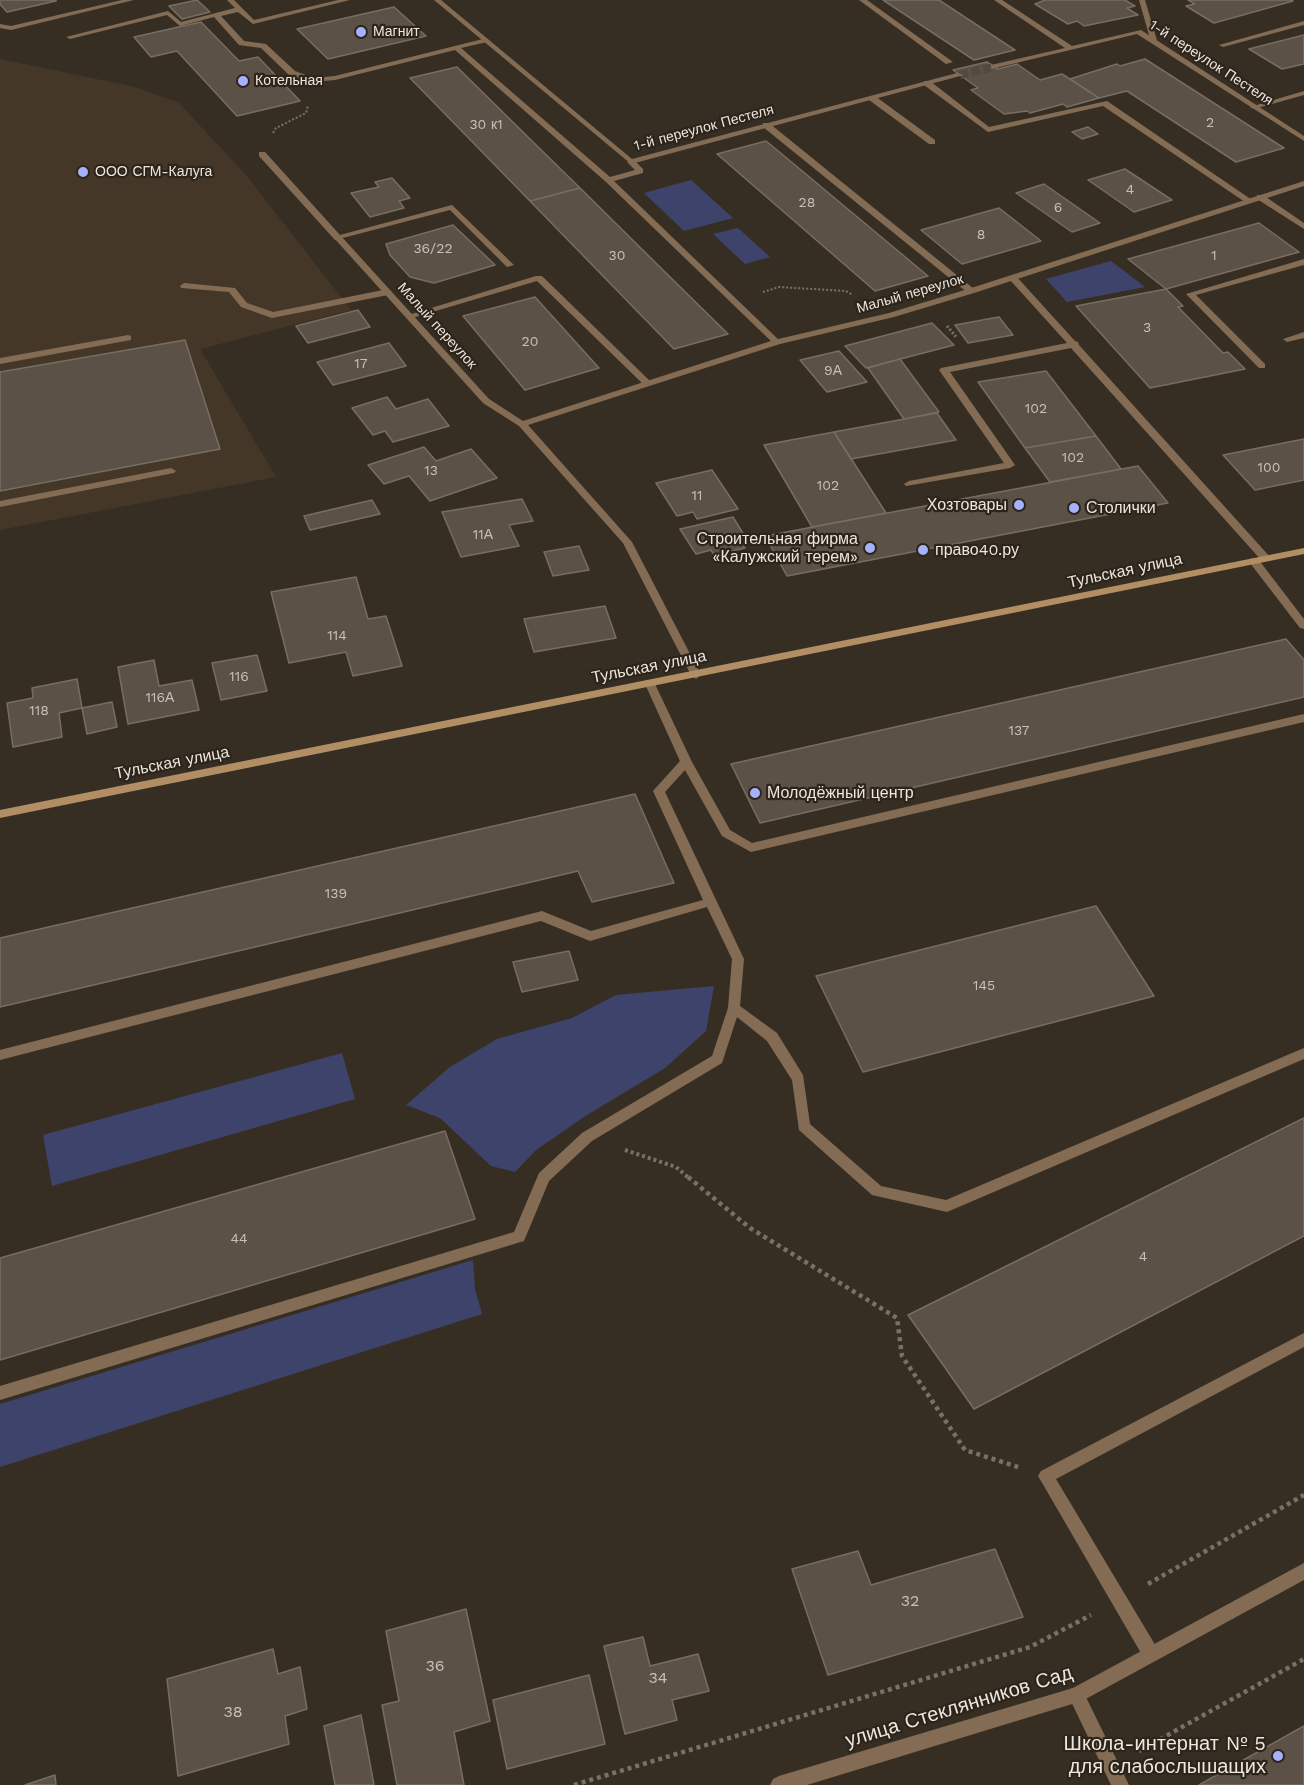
<!DOCTYPE html>
<meta charset="utf-8">
<style>
body{margin:0}
canvas{display:block;background:#372e23}
</style>
<canvas width="1304" height="1785"></canvas>
<script>
const ctx = document.querySelector('canvas').getContext('2d');
ctx.lineJoin = 'round';
function fillPath(path, color) { ctx.fillStyle = color; ctx.fill(path, 'evenodd'); }
const poly = rows => new Path2D(rows.map(r => 'M' + r).join(''));
function trace(path, color, width, dash) { ctx.strokeStyle = color; ctx.lineWidth = width; ctx.lineCap = dash ? 'butt' : 'round'; ctx.setLineDash(dash || []); ctx.stroke(path); }
function write(font, color, halo, rows, align = 'center') {
  ctx.font = font + ' "Work Sans",sans-serif'; ctx.lineWidth = 4.5; ctx.setLineDash([]); ctx.textBaseline = 'middle'; ctx.strokeStyle = halo; ctx.fillStyle = color; for (const [text, x, y, turn = 0] of rows) {
    ctx.save(); ctx.translate(x, y); ctx.rotate((+turn || 0) * Math.PI / 180); ctx.textAlign = isNaN(turn) ? turn : align; if (halo) ctx.strokeText(text, 0, 0); ctx.fillText(text, 0, 0); ctx.restore();
  }
}
fillPath(poly([
 [0,59,135,87,179,103,246,175,351,310,200,349,276,477,0,530]
]), '#443728');
fillPath(poly([
 [691,180,733,218,684,231,644,193],
 [738,228,770,257,745,264,713,234],
 [1111,261,1145,287,1067,302,1046,279],
 [714,986,706,1031,665,1068,587,1115,536,1150,515,1172,491,1166,440,1118,406,1105,450,1067,497,1039,572,1018,616,995],
 [342,1053,355,1099,52,1186,43,1135],
 [473,1260,475,1289,482,1314,0,1467,0,1404]
]), '#3e436b');
const building = poly([
 [0,0,56,0,56,1,7,12,0,4,0,0],
 [197,0,210,12,182,19,169,6,197,0],
 [883,0,939,0,1015,50,974,60,883,0],
 [1045,0,1125,0,1135,6,1127,8,1138,15,1084,26,1077,21,1068,24,1035,4,1045,0],
 [1188,0,1291,0,1293,1,1214,23,1186,6,1195,4,1188,0],
 [394,7,426,36,328,59,297,29,394,7],
 [201,22,239,61,258,57,300,101,237,116,177,51,151,57,134,37,201,22],
 [1304,35,1304,64,1282,69,1249,49,1304,35],
 [1145,59,1284,148,1236,162,1127,91,1099,98,1070,79,1117,64,1120,66,1145,59],
 [987,62,998,69,1017,64,1040,80,1062,74,1099,98,1067,107,1063,104,1030,113,1027,111,1004,114,971,90,978,88,953,70,987,62],
 [457,67,531,140,580,188,530,201,410,78,457,67],
 [1088,127,1098,134,1082,139,1072,132,1088,127],
 [766,141,783,155,928,276,875,291,717,154,766,141],
 [1125,169,1172,200,1134,212,1088,180,1125,169],
 [392,178,410,198,399,201,404,208,370,217,351,193,379,187,375,182,392,178],
 [1044,184,1100,223,1072,232,1016,193,1044,184],
 [580,188,668,275,728,334,674,349,530,201,580,188],
 [999,208,1041,241,962,264,921,230,999,208],
 [1259,223,1299,252,1166,289,1128,259,1259,223],
 [453,225,495,265,434,283,410,277,390,255,386,244,453,225],
 [1166,289,1183,306,1178,307,1223,353,1228,352,1245,369,1150,388,1076,306,1166,289],
 [535,297,599,368,525,390,463,316,535,297],
 [358,310,370,327,308,343,296,326,358,310],
 [999,317,1013,335,968,343,955,325,999,317],
 [932,323,954,345,866,368,845,346,932,323],
 [185,340,220,449,0,491,0,372,185,340],
 [389,343,406,366,333,385,317,362,389,343],
 [839,351,867,382,827,392,800,360,839,351],
 [900,359,939,412,904,419,868,368,900,359],
 [1046,371,1096,436,1025,448,978,382,1046,371],
 [387,397,396,409,428,399,449,426,393,442,385,431,373,435,352,408,387,397],
 [937,413,956,440,851,459,834,432,937,413],
 [834,432,886,513,812,527,764,445,834,432],
 [1096,436,1121,469,1050,482,1025,448,1096,436],
 [1304,439,1304,480,1255,490,1223,455,1304,439],
 [424,447,436,461,471,449,497,478,430,501,409,476,384,484,368,465,424,447],
 [1138,466,1168,503,787,576,765,536,1138,466],
 [712,470,738,509,697,519,693,512,677,516,656,483,712,470],
 [522,499,533,521,509,525,519,546,461,557,442,512,522,499],
 [372,500,380,514,310,530,304,516,372,500],
 [733,517,747,540,741,542,745,548,714,555,711,550,696,554,680,529,733,517],
 [579,546,589,570,553,576,544,552,579,546],
 [356,577,368,619,386,616,402,666,353,676,346,652,289,663,271,592,356,577],
 [605,606,616,638,534,652,524,619,605,606],
 [1286,639,1304,660,1304,697,760,823,731,764,1286,639],
 [257,655,267,691,221,700,212,663,257,655],
 [154,660,159,686,192,680,199,710,128,724,118,667,154,660],
 [77,679,82,708,59,713,62,737,13,747,7,703,33,698,32,688,77,679],
 [112,702,117,727,87,734,82,708,112,702],
 [635,794,674,883,592,902,578,871,0,1007,0,938,635,794],
 [1096,906,1154,996,863,1072,816,976,1096,906],
 [569,951,578,980,522,992,513,962,569,951],
 [1304,1118,1304,1236,974,1409,908,1315,1304,1118],
 [445,1131,475,1219,0,1360,0,1258,445,1131],
 [995,1549,1023,1617,828,1675,792,1569,858,1551,871,1585,995,1549],
 [466,1609,490,1721,454,1732,464,1785,397,1785,382,1705,399,1701,386,1631,466,1609],
 [643,1637,650,1666,698,1654,709,1691,672,1700,677,1720,625,1734,604,1646,643,1637],
 [273,1649,278,1674,300,1667,307,1709,285,1716,289,1744,178,1776,167,1679,273,1649],
 [589,1675,605,1744,507,1769,493,1700,589,1675],
 [361,1715,374,1785,335,1785,324,1726,361,1715],
 [1304,1726,1304,1785,1199,1785,1304,1726],
 [55,1775,56,1785,25,1785,55,1775]
]);
fillPath(building, '#5b5146');
trace(building, '#786d62', 1.5);
trace(poly([
 [960,75,994,67]
]), '#524a3f', 8, [8, 4]);
trace(poly([
 [273,133,276,128,306,113,308,106],
 [763,292,779,287,846,291,853,295]
]), '#797167', 2, [2, 2]);
trace(poly([
 [947,326,957,338]
]), '#797167', 3, [2, 2]);
trace(poly([
 [625,1150,676,1167,690,1179]
]), '#797167', 4, [3, 3]);
trace(poly([
 [688,1177,750,1228,897,1318,902,1356,965,1450,1018,1467],
 [1148,1584,1304,1495],
 [1139,1751,1304,1659],
 [574,1785,1030,1647,1091,1615]
]), '#797167', 4.5, [4, 4]);
fillPath(poly([
 [122,0,134,0,11,30,0,28,0,24,11,26,122,0],
 [227,0,234,0,254,20,338,0,350,0,253,24,238,12,221,16,244,41,266,44,295,71,314,78,335,76,487,38,487,42,461,48,610,177,635,170,627,162,634,160,643,169,643,173,614,181,781,342,780,344,774,344,606,182,455,50,335,80,313,82,289,75,261,48,239,45,214,17,180,26,167,15,70,39,66,37,168,11,181,22,235,8,227,0],
 [859,0,867,0,953,62,946,64,859,0],
 [1139,0,1145,0,1158,44,1151,42,1139,0],
 [1304,21,1304,25,1223,47,1219,45,1304,21],
 [924,81,930,81,989,127,1107,101,1252,200,1245,202,1103,106,988,132,924,85,924,81],
 [1304,91,1304,95,1254,109,1250,107,1304,91],
 [869,96,875,96,935,140,935,144,929,144,869,100,869,96],
 [763,123,769,123,974,289,974,293,968,293,763,127,763,123],
 [259,152,265,152,340,235,452,205,514,265,507,267,450,210,335,240,259,156,259,152],
 [1257,195,1263,195,1304,223,1304,229,1257,199,1257,195],
 [1304,259,1304,265,1196,295,1265,364,1265,368,1259,368,1186,294,1304,259],
 [1013,275,1016,276,1075,341,1078,342,1079,345,1270,557,1270,561,1262,561,1071,348,950,372,1015,465,1010,468,906,486,904,484,909,481,1004,463,939,370,941,368,1067,343,1010,280,1009,278,1013,275],
 [536,276,542,276,650,381,650,385,644,385,537,281,412,318,405,316,536,276],
 [184,283,235,288,247,303,273,312,388,289,392,292,388,295,272,318,241,307,229,292,181,288,180,286,184,283],
 [1304,332,1304,338,1287,342,1283,339,1304,332],
 [128,335,131,336,131,340,0,364,0,358,128,335],
 [171,468,176,471,174,473,0,507,0,501,171,468],
 [1254,558,1258,559,1304,619,1304,629,1300,628,1250,563,1250,559,1254,558],
 [650,680,655,684,692,762,730,830,752,843,1304,714,1304,722,751,852,722,836,685,770,665,792,744,959,740,1006,777,1033,803,1075,810,1124,881,1186,946,1200,1304,1048,1304,1059,947,1212,872,1195,799,1130,792,1080,767,1041,737,1017,722,1063,592,1141,549,1181,524,1241,0,1400,0,1386,514,1232,539,1173,582,1133,712,1056,728,1008,732,959,707,907,590,941,541,921,0,1060,0,1050,542,911,591,931,703,900,653,791,680,761,645,684,650,680],
 [1304,1333,1304,1347,1056,1479,1157,1648,1159,1654,1157,1660,1151,1662,1145,1660,1041,1481,1038,1476,1041,1471,1304,1333],
 [1076,1687,1082,1689,1129,1785,1111,1785,1068,1695,1070,1689,1076,1687]
]), '#836c53');
fillPath(poly([
 [434,0,441,0,632,159,957,73,964,75,631,164,434,0],
 [994,0,1002,0,1072,46,1141,30,1304,136,1304,141,1137,34,991,69,991,65,1065,48,994,0],
 [1304,181,1304,186,974,293,894,317,780,344,528,425,632,542,701,675,696,679,691,675,623,543,519,426,483,403,334,238,341,236,489,399,523,421,774,340,889,313,968,289,1304,181],
 [1304,1563,1304,1580,1082,1701,807,1785,770,1785,773,1779,779,1776,1073,1688,1304,1563]
]), '#836c53');
fillPath(poly([
 [1304,548,1304,554,0,818,0,810,1304,548]
]), '#b28e64');
for (const [x, y, r, color] of [
 [361,32,6,"#a6b1fc"],
 [243,81,6,"#a6b1fc"],
 [83,172,6,"#a6b1fc"],
 [1019,505,6,"#a6b1fc"],
 [1074,508,6,"#a6b1fc"],
 [870,548,6,"#a6b1fc"],
 [923,550,6,"#a6b1fc"],
 [755,793,6,"#a6b1fc"],
 [1278,1756,6,"#a6b1fc"]
]) { const dot = new Path2D(); dot.arc(x, y, r, 0, 2 * Math.PI); ctx.fillStyle = color; ctx.fill(dot); trace(dot, '#2d241a', 2); }
write('14px', '#ece6df', '#2d241a', [
 ["Магнит",373,32],
 ["Котельная",255,81],
 ["ООО СГМ-Калуга",95,172]
], 'left');
write('14px', '#ece6df', '#2d241a', [
 ["1-й переулок Пестеля",1211,63,33],
 ["1-й переулок Пестеля",704,128,-15],
 ["Малый переулок",910,294,-16],
 ["Малый переулок",437,326,48]
]);
write('14px', '#c8c1b9', null, [
 ["2",1210,123],
 ["30 к1",486,125],
 ["4",1130,190],
 ["28",807,203],
 ["6",1058,208],
 ["8",981,235],
 ["36/22",433,249],
 ["30",617,256],
 ["1",1214,256],
 ["3",1147,328],
 ["20",530,342],
 ["17",361,364],
 ["9А",833,371],
 ["102",1036,409],
 ["102",1073,458],
 ["100",1269,468],
 ["13",431,471],
 ["102",828,486],
 ["11",697,496],
 ["11А",483,535],
 ["114",337,636],
 ["116",239,677],
 ["116А",160,698],
 ["118",39,711],
 ["137",1019,731],
 ["139",336,894],
 ["145",984,986],
 ["44",239,1239],
 ["4",1143,1257]
]);
write('16px', '#ece6df', '#2d241a', [
 ["Хозтовары",1007,505,"right"],
 ["Столички",1086,508],
 ["Строительная фирма",858,539,"right"],
 ["«Калужский терем»",858,557,"right"],
 ["право40.ру",935,550],
 ["Молодёжный центр",767,793]
], 'left');
write('16px', '#ece6df', '#2d241a', [
 ["Тульская улица",1125,571,-12],
 ["Тульская улица",649,667,-11],
 ["Тульская улица",172,763,-11]
]);
write('16px', '#c8c1b9', null, [
 ["32",910,1601],
 ["36",435,1666],
 ["34",658,1678],
 ["38",233,1712]
]);
write('20px', '#ece6df', '#2d241a', [
 ["улица Стеклянников Сад",959,1707,-17]
]);
write('20px', '#ece6df', '#2d241a', [
 ["Школа-интернат № 5",1266,1744],
 ["для слабослышащих",1266,1767]
], 'right');
</script>
